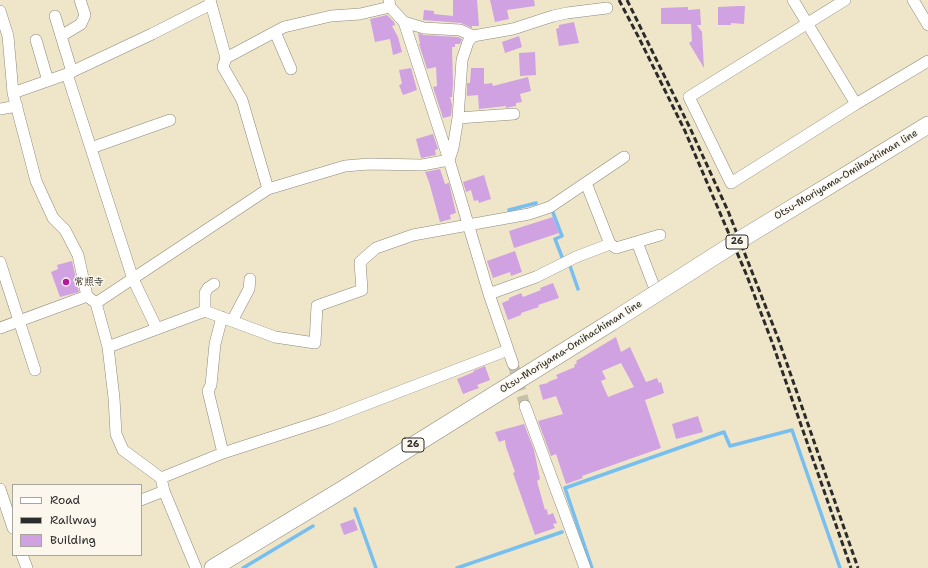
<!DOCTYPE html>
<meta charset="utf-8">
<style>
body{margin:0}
#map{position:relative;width:928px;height:568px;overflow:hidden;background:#efe6c9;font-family:"Shantell Sans",sans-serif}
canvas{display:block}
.legend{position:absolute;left:12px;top:484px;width:130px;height:72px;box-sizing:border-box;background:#fbf7ec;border:1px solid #a8a59f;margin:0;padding:5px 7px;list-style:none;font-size:12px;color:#2b2b2b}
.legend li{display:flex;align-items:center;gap:8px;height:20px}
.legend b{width:20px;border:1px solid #a8a59f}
</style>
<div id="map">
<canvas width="928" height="568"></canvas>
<ul class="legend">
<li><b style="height:5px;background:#fff"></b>Road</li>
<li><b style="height:5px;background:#2b2b2b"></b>Railway</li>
<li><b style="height:11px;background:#d0a2e1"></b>Building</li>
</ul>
</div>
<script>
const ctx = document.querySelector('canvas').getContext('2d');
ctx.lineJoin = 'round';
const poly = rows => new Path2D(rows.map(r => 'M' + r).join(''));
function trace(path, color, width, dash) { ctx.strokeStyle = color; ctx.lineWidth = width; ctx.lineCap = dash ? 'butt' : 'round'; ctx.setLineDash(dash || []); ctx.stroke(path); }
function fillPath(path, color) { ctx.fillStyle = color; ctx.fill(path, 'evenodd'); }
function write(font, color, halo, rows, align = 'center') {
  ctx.font = font + ' "Shantell Sans","Klee One",sans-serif'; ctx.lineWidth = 3; ctx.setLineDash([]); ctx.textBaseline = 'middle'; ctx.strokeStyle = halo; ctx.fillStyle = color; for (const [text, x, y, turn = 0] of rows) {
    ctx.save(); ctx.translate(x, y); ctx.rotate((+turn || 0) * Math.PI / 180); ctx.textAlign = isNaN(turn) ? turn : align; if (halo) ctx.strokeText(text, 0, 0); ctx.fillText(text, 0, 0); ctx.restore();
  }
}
trace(poly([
 [509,210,536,203],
 [552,210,562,236,555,239,562,257],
 [570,266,578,289],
 [355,509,376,568],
 [243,568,313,526],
 [457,568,562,532],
 [592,568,565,488,724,432,730,446,792,430,840,568]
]), '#78bff0', 3.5);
fillPath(poly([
 [453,0,477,0,479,26,472,26,472,28,461,23,423,20,424,10,434,11,434,14,453,16],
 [490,0,534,0,535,6,507,10,509,19,495,22],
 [739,6,745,6,744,24,731,23,731,25,718,25,718,7],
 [688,7,688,10,700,9,701,25,697,25,702,32,704,68,689,43,692,41,691,24,661,24,661,8],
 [387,15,394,22,395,25,392,26,398,37,402,52,393,55,390,39,375,42,370,19],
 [574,22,579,43,559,46,556,29,559,28,559,25],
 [418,33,424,35,458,37,462,39,460,44,455,44,455,47,452,47,453,84,452,97,450,97,452,105,451,116,443,118,433,87,437,86,436,67,427,69,419,44,420,44],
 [519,36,522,47,505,53,502,42],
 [535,52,536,75,520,76,519,53],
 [411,68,417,90,403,95,399,85,402,84,399,70],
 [471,68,484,68,484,84,492,83,493,86,528,77,531,91,520,94,522,102,516,103,516,106,510,107,506,108,506,106,479,109,478,95,467,96,467,83,470,83],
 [433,134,438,149,435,150,436,155,421,158,416,139],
 [440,169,445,184,449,183,456,213,450,215,451,219,440,222,429,182,425,172],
 [484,175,491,199,479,203,478,200,474,201,471,190,466,192,463,182],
 [553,217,559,233,514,248,509,231],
 [515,251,522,272,511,276,510,272,493,278,487,261],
 [72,261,79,292,60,297,51,272,58,269,57,265],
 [553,283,559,298,538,305,539,307,521,313,521,315,508,320,502,303,509,300,509,298,521,293,523,297,541,290,540,288],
 [616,337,621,352,630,347,646,382,657,378,659,383,661,382,664,393,645,400,661,448,610,466,582,476,583,478,566,484,556,454,551,456,538,421,563,414,556,396,543,400,539,385,548,383,548,382,558,378,556,375,575,367,574,365,577,363,576,361],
 [621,363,634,387,608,397,601,381,606,379,602,371],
 [485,366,490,380,477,385,479,388,463,394,457,379,474,372,473,371],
 [698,416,703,432,676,439,672,424],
 [524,424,534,450,540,479,537,481,545,510,547,509,548,515,553,513,557,523,553,524,555,528,535,535,513,473,515,472,506,447,505,440,499,442,495,432],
 [354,519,358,530,344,535,340,524]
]), '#d0a2e1');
trace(poly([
 [513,364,525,406]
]), '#c8c1a9', 11, [11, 5.5]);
const street = poly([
 [210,0,226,58,284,27,331,16,360,14,390,7],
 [389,0,390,7,404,22,449,160,489,294,513,364],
 [793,0,856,104],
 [845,0,689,97,731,183,856,104,928,61],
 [913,0,928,25],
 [0,11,8,36,13,93,36,181,53,218,65,230,78,255,87,296,96,303,268,189,345,166,369,164,422,165,449,160],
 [55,16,72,72],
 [404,22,424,28,460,30,473,36],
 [275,32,291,69],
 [61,36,81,24,85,15,80,0],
 [36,40,48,81],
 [226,58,223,67,242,100,268,189],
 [67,74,133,279,157,329],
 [13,93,67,74,152,34,211,4],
 [0,109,17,106],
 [458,118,514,114],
 [91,148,170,120],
 [449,160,453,148,458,118,462,60,468,42,473,36,513,29,553,16,567,13,607,8],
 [586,183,610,244],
 [637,242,653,284],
 [0,262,35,370],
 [489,294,536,277,576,257,610,244,616,248,660,235],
 [96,303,108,347,114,398,116,434,123,450,161,478,164,491,196,568],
 [205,311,205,293,208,288,214,284],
 [222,317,215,344,211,385,208,391,223,453],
 [232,321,249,289,250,279],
 [0,328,87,296],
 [108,347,205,311,275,337,315,343,317,306,362,290,360,262,376,248,413,235,529,214,550,207,624,157],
 [525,406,585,568],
 [161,478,223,453,328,419,508,350],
 [0,489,13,528],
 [141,500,164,491],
 [22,555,27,568]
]);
const primary = poly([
 [863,165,928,125],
 [213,568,345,488,613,321]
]);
trace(street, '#8d887a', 12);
trace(primary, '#8d887a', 18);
trace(street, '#fff', 11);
trace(primary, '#fff', 17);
trace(poly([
 [619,0,639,38,685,131,747,276,772,342,851,568],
 [627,0,690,128,728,211,752,272,778,338,858,568]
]), '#2b2b2b', 3, [6, 3]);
const primaryBridge = poly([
 [613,321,743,238,863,165]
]);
trace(primaryBridge, '#8d887a', 18, []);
trace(primaryBridge, '#fff', 17);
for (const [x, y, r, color] of [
 [66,282,4,"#b5179e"]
]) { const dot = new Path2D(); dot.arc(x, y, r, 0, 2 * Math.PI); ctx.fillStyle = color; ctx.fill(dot); trace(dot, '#fbf7ec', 1.5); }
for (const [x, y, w] of [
 [737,242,22],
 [413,445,22]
]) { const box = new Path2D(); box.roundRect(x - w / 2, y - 7, w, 14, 3); ctx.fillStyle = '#fbf7ec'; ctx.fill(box); trace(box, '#2b2b2b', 1); }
write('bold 9px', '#2b2b2b', null, [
 ["26",737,242],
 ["26",413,445]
]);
write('10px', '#2b2b2b', '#fbf7ec', [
 ["Otsu-Moriyama-Omihachiman line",846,175,-31],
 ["Otsu-Moriyama-Omihachiman line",571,347,-32]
]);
write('bold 10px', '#2b2b2b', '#fbf7ec', [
 ["常照寺",74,282]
], 'left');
</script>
